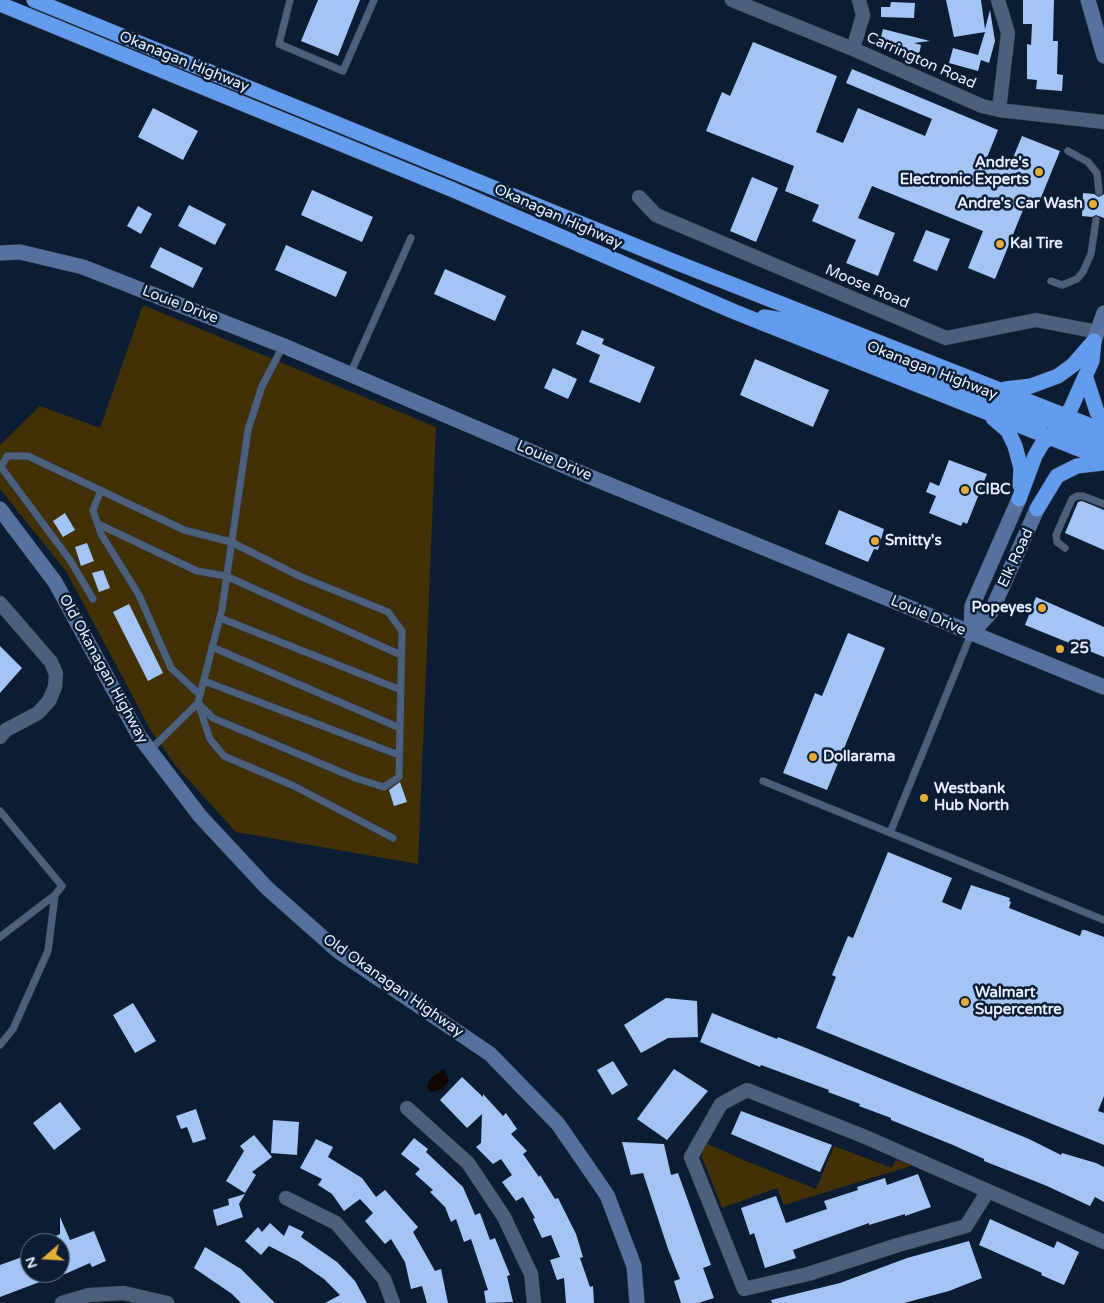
<!DOCTYPE html>
<style>
body{margin:0}
#map{position:relative;width:1104px;height:1303px;overflow:hidden;background:#0c1c33;font-family:"Varela Round",sans-serif}
canvas{display:block}
.north{position:absolute;left:20px;top:1233px;width:50px;height:50px;box-sizing:border-box;background:#0c1c33;border:1px solid #627085;border-radius:50%;rotate:251deg;font-size:14px;font-weight:700;line-height:20px;text-align:center;color:#e4efff}
.north::after{content:'';display:block;margin:auto;width:18px;height:22px;background:#e3ae35;clip-path:polygon(50% 0,100% 100%,50% 72%,0 100%)}
</style>
<div id="map">
<canvas width="1104" height="1303"></canvas>
<div class="north">N</div>
</div>
<script>
const ctx = document.querySelector('canvas').getContext('2d');
ctx.lineJoin = 'round';
function fillPath(path, color) { ctx.fillStyle = color; ctx.fill(path, 'evenodd'); }
const poly = rows => new Path2D(rows.map(r => 'M' + r).join(''));
function trace(path, color, width, dash) { ctx.strokeStyle = color; ctx.lineWidth = width; ctx.lineCap = dash ? 'butt' : 'round'; ctx.setLineDash(dash || []); ctx.stroke(path); }
function write(font, color, halo, rows, align = 'center') {
  ctx.font = font + ' "Varela Round",sans-serif'; ctx.lineWidth = 5; ctx.setLineDash([]); ctx.textBaseline = 'middle'; ctx.strokeStyle = halo; ctx.fillStyle = color; for (const [text, x, y, turn = 0] of rows) {
    ctx.save(); ctx.translate(x, y); ctx.rotate((+turn || 0) * Math.PI / 180); ctx.textAlign = isNaN(turn) ? turn : align; if (halo) ctx.strokeText(text, 0, 0); ctx.fillText(text, 0, 0); ctx.restore();
  }
}
fillPath(poly([
 [143,305,436,427,418,864,236,832,175,765,150,729,66,571,0,489,0,445,40,406,100,428],
 [706,1143,741,1159,816,1189,834,1146,892,1168,896,1160,914,1165,784,1205,777,1188,722,1208,702,1157,702,1149]
]), '#423007');
fillPath(poly([
 [444,1069,449,1080,443,1089,430,1092,427,1086,431,1078]
]), '#120700');
fillPath(poly([
 [318,0,360,0,338,56,301,41],
 [946,0,981,0,985,29,990,10,995,41,989,63,981,60,978,71,949,63,953,48,978,55,985,32,954,37],
 [1023,0,1054,0,1053,41,1058,41,1057,74,1063,75,1062,91,1036,89,1037,80,1027,79,1027,44,1031,45,1032,24,1023,24],
 [891,2,915,3,914,18,881,17,881,7,890,7],
 [883,29,930,41,914,43,921,45,919,55,879,45],
 [753,42,837,76,816,132,843,143,858,108,925,136,932,119,846,83,852,69,998,130,986,160,1008,170,1022,136,1060,151,1038,205,1027,200,995,279,968,268,983,231,872,186,858,218,895,233,878,276,846,263,856,240,812,221,819,205,785,191,794,166,706,131,722,92,730,96],
 [153,108,198,131,183,160,138,137],
 [752,177,778,188,756,242,730,231],
 [312,190,373,217,362,242,301,215],
 [1083,193,1094,194,1099,197,1104,194,1104,218,1096,215,1092,217,1082,216],
 [189,205,226,224,215,245,178,226],
 [138,206,152,214,141,234,127,226],
 [926,230,950,239,937,271,913,261],
 [286,245,347,272,336,297,275,270],
 [160,247,203,268,193,288,150,267],
 [445,269,506,296,495,321,434,294],
 [582,330,604,339,602,344,655,367,640,403,589,382,600,355,576,344],
 [755,359,829,390,813,427,740,395],
 [553,368,577,379,568,399,544,388],
 [949,460,987,474,967,524,963,522,961,526,929,513,936,496,926,492,930,482,939,486],
 [1082,501,1104,510,1104,550,1065,533,1078,502],
 [839,510,884,529,878,550,874,549,868,562,825,544],
 [65,513,75,530,63,537,53,521],
 [87,543,94,561,81,566,75,547],
 [103,570,110,588,99,592,92,573],
 [1036,597,1104,627,1104,657,1025,625],
 [129,604,163,673,148,681,113,612],
 [848,633,885,648,827,790,783,773,815,693,822,696],
 [0,646,22,668,0,693],
 [400,782,407,802,394,806,389,790],
 [888,852,952,878,942,902,961,910,971,885,1010,898,1009,901,1011,902,1009,908,1080,936,1082,930,1085,930,1104,937,1104,1096,1098,1111,1104,1113,1104,1145,816,1028,836,977,832,975,848,936,853,938],
 [666,998,697,1001,698,1037,668,1038,641,1053,624,1025],
 [133,1003,156,1041,135,1053,113,1015],
 [712,1013,777,1039,778,1037,806,1048,1029,1139,1061,1155,1062,1153,1096,1163,1104,1167,1104,1202,1095,1197,1090,1206,1047,1186,984,1161,984,1159,953,1145,891,1120,891,1118,859,1106,860,1104,828,1092,829,1090,761,1065,760,1067,700,1042],
 [613,1061,628,1085,612,1095,597,1070],
 [674,1069,708,1091,667,1140,637,1119],
 [462,1077,483,1097,483,1094,503,1116,506,1113,517,1129,511,1134,527,1151,523,1154,539,1177,540,1175,555,1199,558,1198,576,1234,583,1257,580,1258,590,1287,593,1286,594,1303,566,1303,564,1278,557,1280,550,1260,560,1257,551,1235,542,1238,533,1219,535,1218,523,1197,516,1201,502,1182,512,1175,501,1159,493,1164,476,1147,481,1143,482,1114,467,1128,440,1100],
 [60,1102,81,1129,54,1150,33,1123],
 [196,1109,206,1139,193,1143,187,1127,181,1129,176,1116],
 [741,1111,832,1145,820,1172,731,1134],
 [273,1120,299,1122,297,1155,271,1153],
 [254,1135,272,1157,252,1172,256,1175,245,1193,226,1181,244,1151,240,1146],
 [414,1138,428,1149,426,1152,463,1187,475,1215,480,1213,490,1240,495,1238,510,1275,507,1276,513,1302,486,1303,484,1291,488,1290,471,1239,464,1242,456,1219,451,1222,445,1207,430,1192,433,1190,415,1174,420,1169,401,1154],
 [316,1139,333,1147,328,1157,362,1178,376,1197,385,1190,418,1227,413,1232,435,1271,441,1269,448,1303,427,1303,422,1286,411,1289,405,1262,391,1239,385,1244,365,1221,373,1213,360,1199,344,1211,332,1194,318,1185,322,1179,300,1168],
 [622,1142,664,1144,671,1175,678,1173,711,1265,703,1268,714,1298,698,1303,681,1303,674,1281,680,1279,668,1249,643,1173,631,1175],
 [918,1174,931,1207,905,1216,905,1214,869,1225,869,1223,793,1250,796,1258,765,1268,754,1233,750,1235,741,1208,776,1196,786,1223,827,1209,824,1201,858,1190,857,1187,885,1178,887,1185],
 [245,1194,239,1204,243,1217,217,1226,213,1210,229,1205,228,1199],
 [60,1217,70,1240,94,1231,106,1261,92,1267,90,1263,65,1274,60,1274,60,1243,41,1243,60,1234],
 [990,1219,1054,1248,1057,1241,1079,1252,1064,1285,1041,1275,1042,1273,979,1245],
 [270,1223,284,1236,289,1225,304,1232,301,1237,337,1262,355,1281,367,1303,325,1303,340,1295,324,1279,298,1261,269,1246,261,1255,245,1241,258,1227,262,1232],
 [969,1241,982,1278,949,1291,904,1303,772,1303,771,1300,840,1283,907,1258],
 [205,1247,241,1269,275,1303,241,1303,232,1294,194,1268],
 [25,1256,30,1273,58,1275,0,1297,0,1265]
]), '#a3c5f6');
const lane = poly([
 [290,0,279,44,343,71,374,0],
 [1068,151,1088,162,1097,173,1099,192],
 [1051,281,1062,285,1077,279,1083,272,1091,254,1096,220],
 [350,374,411,238],
 [101,490,93,510,101,534,139,595,171,668,200,695],
 [98,524,197,571,226,576,401,655],
 [1065,548,1057,542,1056,535,1072,499,1077,496,1083,496,1104,504],
 [93,599,70,560,1,467,7,456,28,456,184,530,231,542,299,576,388,612,402,631,399,777,384,787,355,778,213,718,198,703],
 [220,618,401,690],
 [212,647,400,728],
 [204,681,399,755],
 [199,706,210,739,224,756,294,786,393,838],
 [150,750,198,703,222,609,248,430,262,386,283,346],
 [763,781,1104,920],
 [0,811,62,886,55,895,0,937],
 [890,833,971,634],
 [0,1045,13,1029,48,951,55,895]
]);
const street = poly([
 [732,0,853,49,982,106,999,110,1104,122],
 [998,0,1008,33,999,110],
 [853,49,863,15,859,0],
 [639,197,656,215,946,338,1036,320,1098,332],
 [0,603,51,662,56,674,55,687,49,701,38,713,6,730,0,737],
 [407,1108,468,1163,504,1217,531,1274,534,1303],
 [988,1191,966,1226,898,1245,808,1274,744,1289,691,1157,721,1104,747,1090,863,1136,1104,1242],
 [286,1198,336,1223,384,1279,393,1303],
 [62,1303,89,1295,124,1293,167,1303]
]);
const secondary = poly([
 [1088,0,1104,56],
 [0,253,20,252,83,267,284,346,588,476,1104,687],
 [1094,341,1104,313],
 [0,509,55,582,139,736,200,816,267,888,338,951,490,1054,558,1124,607,1195,634,1266,637,1303],
 [971,634,972,606,1019,499],
 [971,634,991,612,1037,509]
]);
const highway = poly([
 [34,0,670,260,1104,431],
 [0,4,451,189,735,312,1104,459],
 [764,317,803,323,1041,419,1050,421,1066,416,1071,408,1092,361,1094,341],
 [1086,378,1097,412,1104,421],
 [1005,389,1031,386,1058,376,1073,365,1094,341],
 [993,418,1008,431,1015,446,1021,468,1020,485],
 [1019,499,1035,456,1042,444,1050,436,1062,431,1074,433,1104,447],
 [1037,509,1057,476,1077,466,1104,463]
]);
trace(lane, '#2e3447', 8);
trace(street, '#2e3447', 15);
trace(secondary, '#2e3447', 16);
trace(highway, '#2e3447', 16);
trace(lane, '#4d607b', 7);
trace(street, '#4d607b', 14);
trace(secondary, '#54729d', 15);
trace(highway, '#639ced', 15);
for (const [x, y, r, color] of [
 [1039,172,5,"#e3ae35"],
 [1093,204,5,"#e3ae35"],
 [1000,244,5,"#e3ae35"],
 [965,490,5,"#e3ae35"],
 [875,541,5,"#e3ae35"],
 [1042,608,5,"#e3ae35"],
 [1060,649,5,"#e3ae35"],
 [813,757,5,"#e3ae35"],
 [924,798,5,"#e3ae35"],
 [965,1002,5,"#e3ae35"]
]) { const dot = new Path2D(); dot.arc(x, y, r, 0, 2 * Math.PI); ctx.fillStyle = color; ctx.fill(dot); trace(dot, '#0c1c33', 2); }
write('15px', '#e4efff', '#0c1c33', [
 ["Carrington Road",921,61,24],
 ["Okanagan Highway",184,62,22],
 ["Okanagan Highway",558,217,24],
 ["Moose Road",867,287,23],
 ["Louie Drive",180,305,21],
 ["Okanagan Highway",932,371,21],
 ["Louie Drive",554,461,23],
 ["Elk Road",1016,558,-65],
 ["Louie Drive",928,616,23],
 ["Old Okanagan Highway",103,669,61],
 ["Old Okanagan Highway",393,986,35]
]);
write('bold 15px', '#e4efff', '#0c1c33', [
 ["Andre's",1029,163,"right"],
 ["Electronic Experts",1029,180,"right"],
 ["Andre's Car Wash",1083,204,"right"],
 ["Kal Tire",1010,244],
 ["CIBC",975,490],
 ["Smitty's",885,541],
 ["Popeyes",1032,608,"right"],
 ["25",1070,649],
 ["Dollarama",823,757],
 ["Westbank",934,789],
 ["Hub North",934,806],
 ["Walmart",975,993],
 ["Supercentre",975,1010]
], 'left');
</script>
